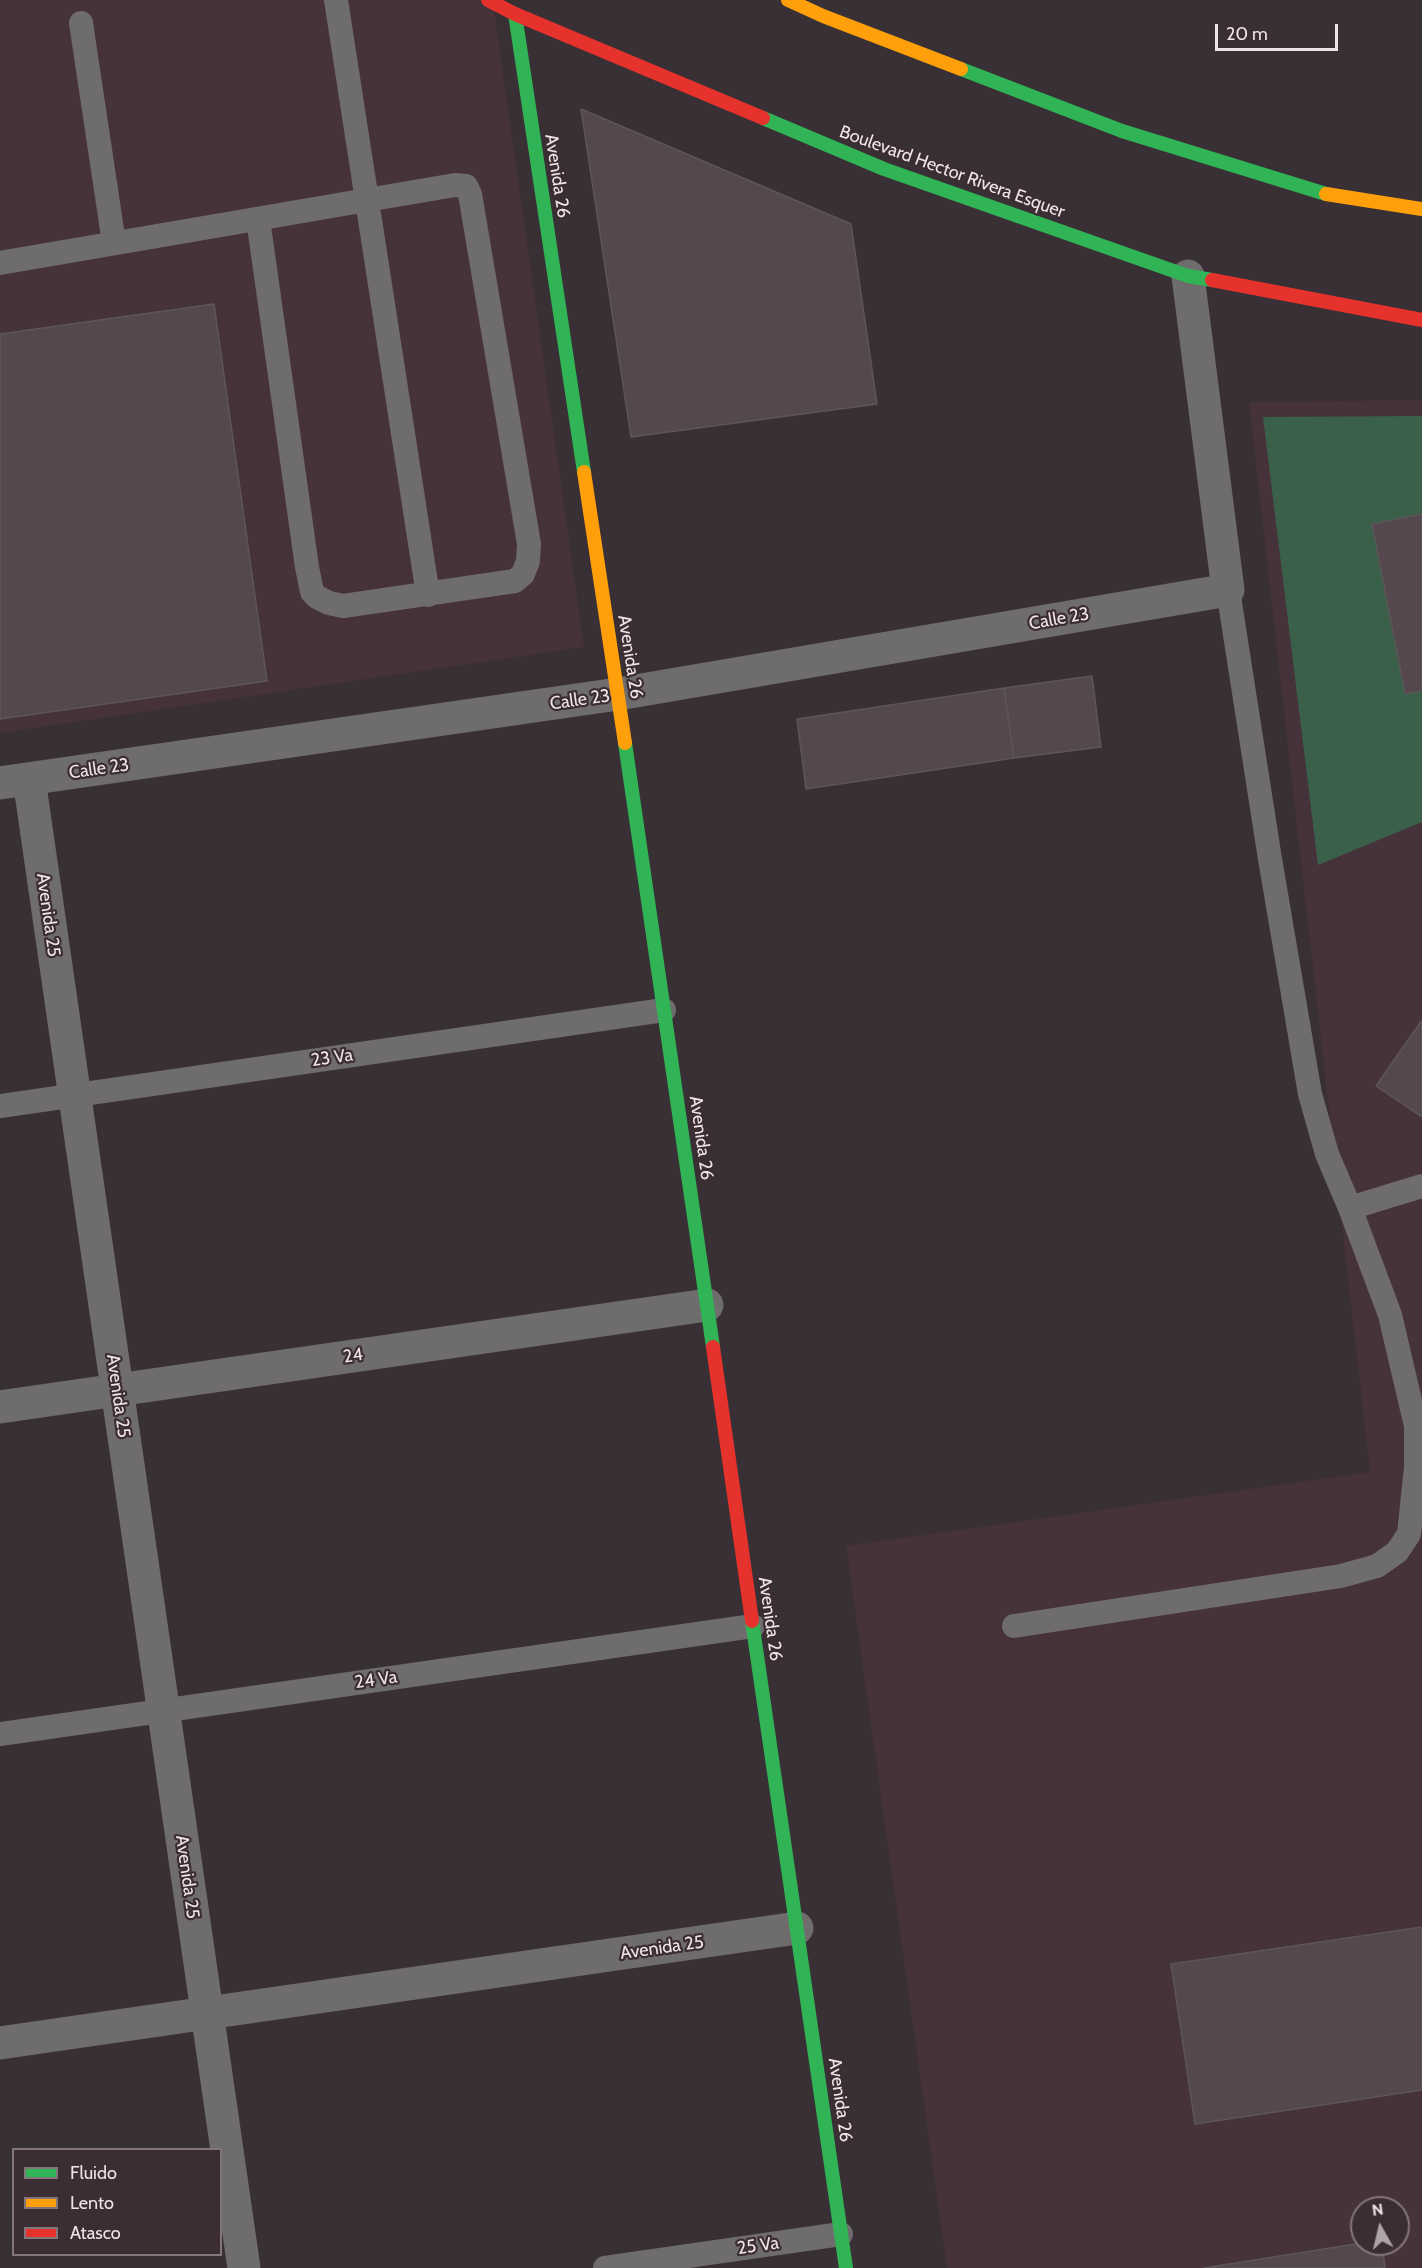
<!DOCTYPE html>
<style>
body{margin:0}
#map{position:relative;width:1422px;height:2268px;overflow:hidden;background:#383034;font-family:Cabin,sans-serif}
canvas{display:block}
.legend{position:absolute;left:12px;top:2148px;width:210px;height:108px;box-sizing:border-box;background:#3c2c33;border:2px solid #83767b;margin:0;padding:8px 10px;list-style:none;font-size:18px;color:#eee4e8}
.legend li{display:flex;align-items:center;gap:12px;height:30px}
.legend b{width:30px;border:2px solid #83767b}
.north{position:absolute;left:1350px;top:2196px;width:60px;height:60px;box-sizing:border-box;background:#3c2c33;border:2px solid #83767b;border-radius:50%;rotate:352deg;font-size:16px;font-weight:700;line-height:24px;text-align:center;color:#eee4e8}
.north::after{content:'';display:block;margin:auto;width:21px;height:27px;background:#aea5a9;clip-path:polygon(50% 0,100% 100%,50% 72%,0 100%)}
.scale{position:absolute;left:1215px;top:24px;width:123px;height:27px;box-sizing:border-box;border:3px solid #eee4e8;border-top:0;padding-left:8px;font-size:18px;line-height:21px;white-space:nowrap;color:#eee4e8;-webkit-text-stroke:4px #3c2c33;paint-order:stroke}
</style>
<div id="map">
<canvas width="1422" height="2268"></canvas>
<ul class="legend">
<li><b style="height:8px;background:#30b455"></b>Fluido</li>
<li><b style="height:8px;background:#ff9f0a"></b>Lento</li>
<li><b style="height:8px;background:#e5322d"></b>Atasco</li>
</ul>
<div class="north">N</div>
<div class="scale">20 m</div>
</div>
<script>
const ctx = document.querySelector('canvas').getContext('2d');
ctx.lineJoin = 'round';
function fillPath(path, color) { ctx.fillStyle = color; ctx.fill(path, 'evenodd'); }
const poly = rows => new Path2D(rows.map(r => 'M' + r).join(''));
function trace(path, color, width, dash) { ctx.strokeStyle = color; ctx.lineWidth = width; ctx.lineCap = dash ? 'butt' : 'round'; ctx.setLineDash(dash || []); ctx.stroke(path); }
function write(font, color, halo, rows, align = 'center') {
  ctx.font = font + ' Cabin,sans-serif'; ctx.lineWidth = 4.5; ctx.setLineDash([]); ctx.textBaseline = 'middle'; ctx.strokeStyle = halo; ctx.fillStyle = color; for (const [text, x, y, turn = 0] of rows) {
    ctx.save(); ctx.translate(x, y); ctx.rotate((+turn || 0) * Math.PI / 180); ctx.textAlign = isNaN(turn) ? turn : align; if (halo) ctx.strokeText(text, 0, 0); ctx.fillText(text, 0, 0); ctx.restore();
  }
}
fillPath(poly([
 [0,0,488,0,493,2,584,647,0,733],
 [1422,400,1422,2268,947,2268,846,1546,1370,1472,1249,402],
 [1362,2208,1398,2208,1398,2244,1362,2244]
]), '#46323b');
fillPath(poly([
 [1422,416,1422,822,1318,865,1263,417]
]), '#3a6049');
const building = poly([
 [581,109,851,224,877,404,631,437,581,109],
 [214,304,267,681,0,719,0,334,214,304],
 [1422,514,1422,691,1405,694,1372,524,1422,514],
 [1092,676,1101,747,1014,758,1004,688,1092,676],
 [1004,688,1014,758,806,789,797,719,1004,688],
 [1422,1020,1422,1117,1376,1086,1422,1020],
 [1422,1927,1422,2090,1195,2124,1171,1964,1422,1927],
 [1362,2243,1382,2244,1385,2268,1204,2268,1362,2243]
]);
fillPath(building, '#54484e');
trace(building, '#5d5659', 1.5);
trace(poly([
 [336,0,428,595],
 [81,23,114,243],
 [0,263,367,200,455,185,466,186,470,194,529,544,528,561,523,574,515,581,343,606,329,603,317,597,312,592,307,567,258,219],
 [0,1106,664,1010],
 [1350,1208,1422,1186],
 [1014,1626,1341,1576,1377,1566,1397,1552,1409,1534,1416,1467,1416,1426,1390,1315,1350,1208,1327,1154,1310,1094,1270,859,1228,590],
 [0,1734,753,1626],
 [605,2268,841,2234]
]), '#6f6c6d', 24);
trace(poly([
 [29,779,244,2268],
 [0,783,618,694,1228,590,1188,276],
 [0,1407,707,1305],
 [0,2043,797,1928]
]), '#6f6c6d', 33);
trace(poly([
 [515,14,584,472],
 [961,69,1122,131,1326,194],
 [763,118,884,169,1188,276,1212,280],
 [625,743,713,1347],
 [752,1621,846,2268]
]), '#30b455', 14);
trace(poly([
 [788,0,823,16,961,69],
 [1326,194,1422,209],
 [584,472,625,743]
]), '#ff9f0a', 14);
trace(poly([
 [488,0,515,14,763,118],
 [1212,280,1422,320],
 [713,1347,752,1621]
]), '#e5322d', 14);
write('18px', '#eee4e8', '#3c2c33', [
 ["Boulevard Hector Rivera Esquer",952,172,20],
 ["Avenida 26",557,176,81],
 ["Calle 23",1059,619,-10],
 ["Avenida 26",630,657,81],
 ["Calle 23",580,700,-8],
 ["Calle 23",99,769,-8],
 ["Avenida 25",48,915,82],
 ["23 Va",332,1058,-8],
 ["Avenida 26",701,1138,82],
 ["24",353,1356,-8],
 ["Avenida 25",118,1396,82],
 ["Avenida 26",770,1619,82],
 ["24 Va",376,1680,-8],
 ["Avenida 25",187,1877,82],
 ["Avenida 25",662,1948,-8],
 ["Avenida 26",840,2100,82],
 ["25 Va",758,2246,-8]
]);
</script>
